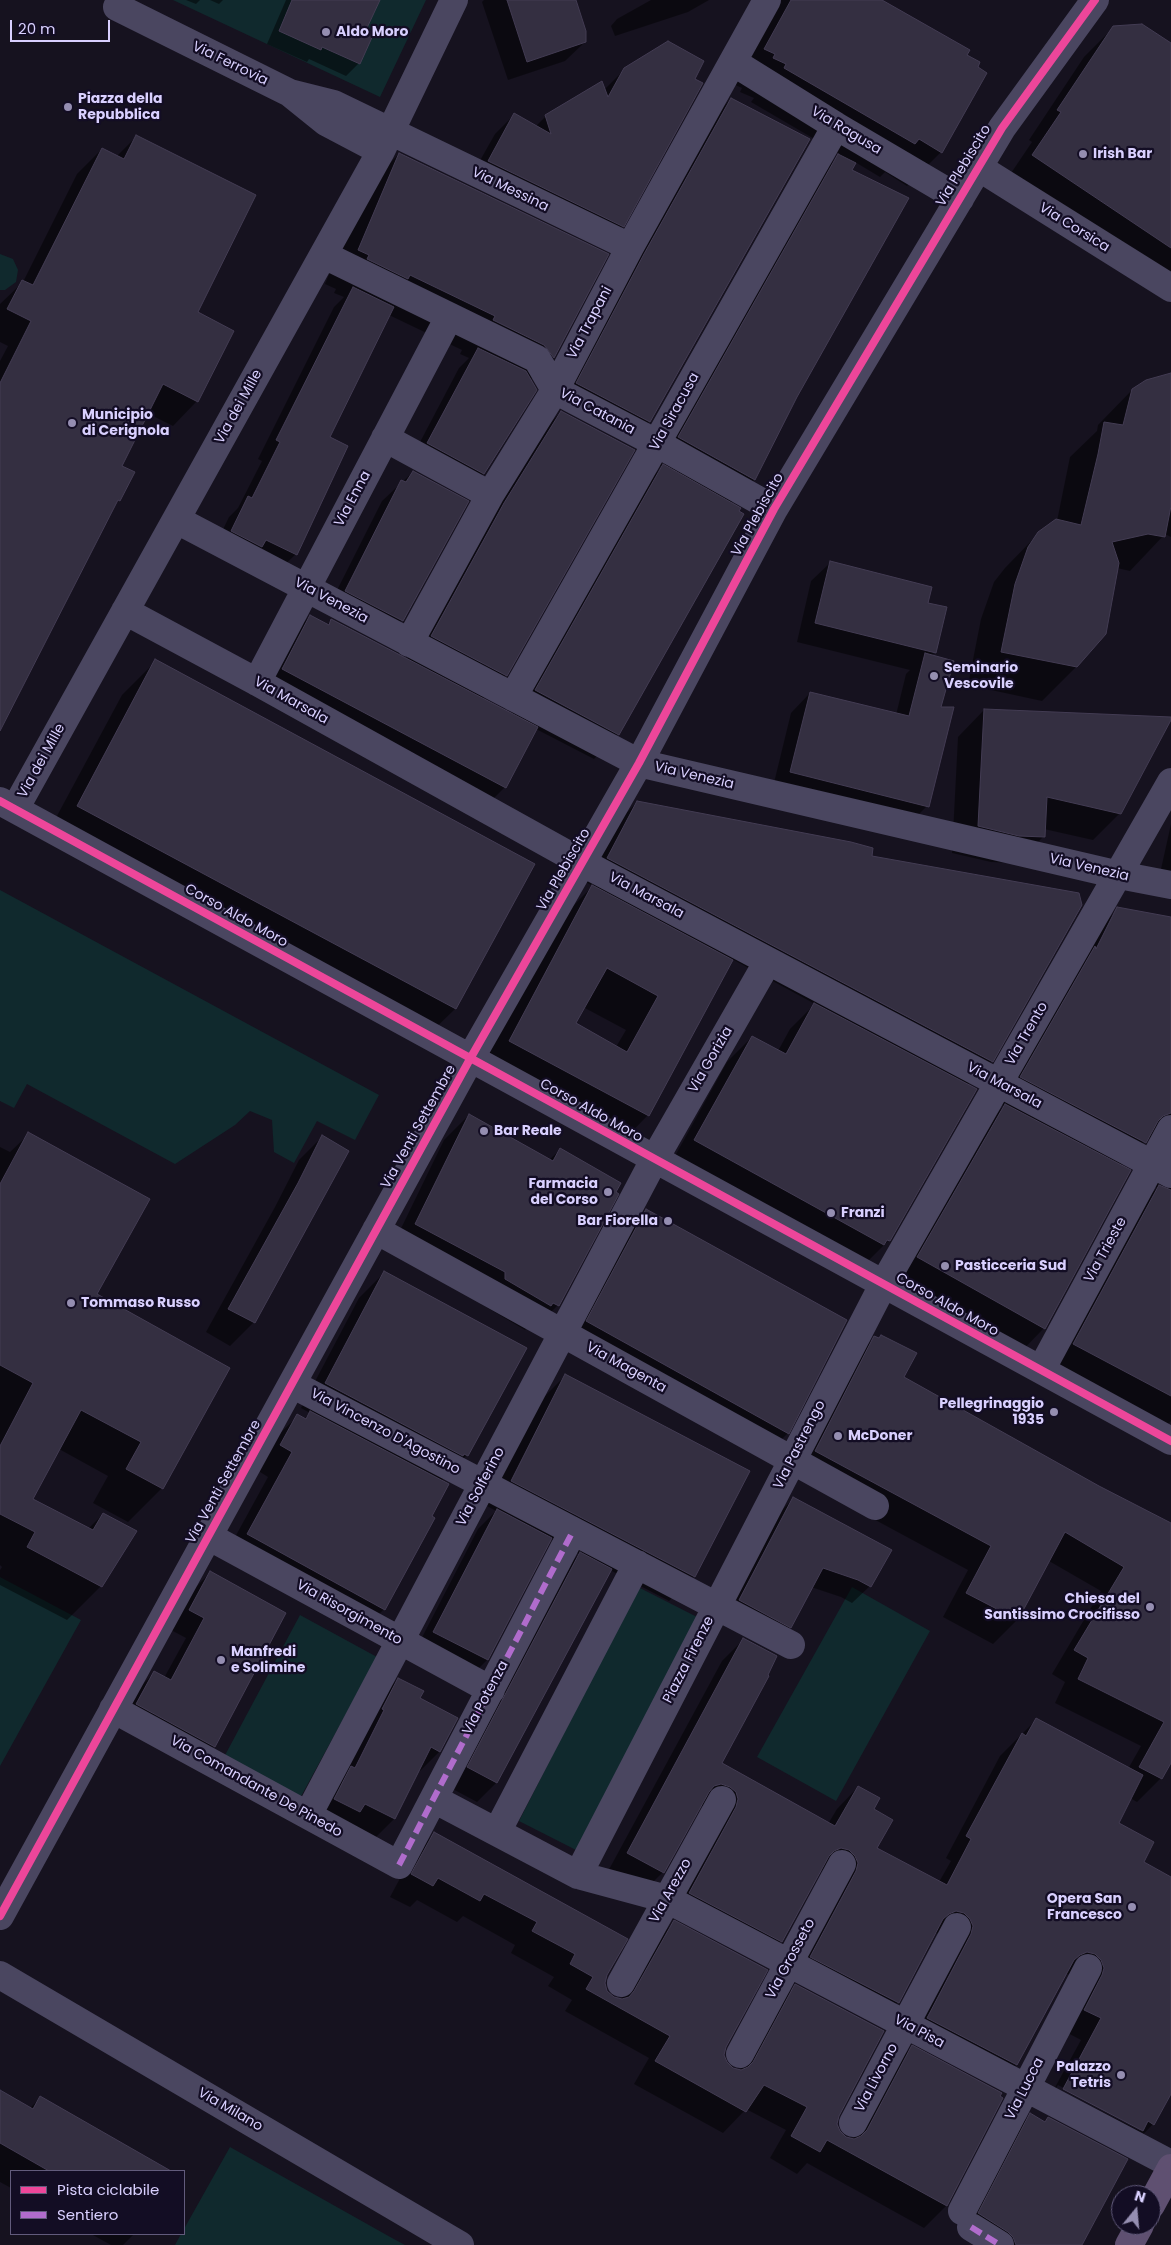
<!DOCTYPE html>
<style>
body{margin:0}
#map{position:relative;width:1171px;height:2245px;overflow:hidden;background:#16121f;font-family:Poppins,sans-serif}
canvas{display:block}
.legend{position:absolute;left:10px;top:2170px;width:175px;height:65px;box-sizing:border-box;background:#130d24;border:1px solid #625b7c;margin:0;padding:6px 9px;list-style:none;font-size:15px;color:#d9d0ff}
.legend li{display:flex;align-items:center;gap:10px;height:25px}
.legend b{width:25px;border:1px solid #625b7c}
.north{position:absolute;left:1111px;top:2185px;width:50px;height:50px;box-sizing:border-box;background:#130d24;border:1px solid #625b7c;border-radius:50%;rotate:17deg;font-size:14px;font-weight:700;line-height:20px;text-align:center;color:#d9d0ff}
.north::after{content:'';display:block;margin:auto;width:18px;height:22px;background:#958eb1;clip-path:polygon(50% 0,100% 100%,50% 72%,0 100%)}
.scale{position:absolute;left:10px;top:20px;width:100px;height:22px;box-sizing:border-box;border:2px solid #d9d0ff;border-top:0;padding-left:6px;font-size:15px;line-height:18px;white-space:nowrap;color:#d9d0ff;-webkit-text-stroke:4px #130d24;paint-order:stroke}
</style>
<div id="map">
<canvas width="1171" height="2245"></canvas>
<ul class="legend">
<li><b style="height:6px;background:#ed469a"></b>Pista ciclabile</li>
<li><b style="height:6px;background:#b06ccc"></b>Sentiero</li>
</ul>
<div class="north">N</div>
<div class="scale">20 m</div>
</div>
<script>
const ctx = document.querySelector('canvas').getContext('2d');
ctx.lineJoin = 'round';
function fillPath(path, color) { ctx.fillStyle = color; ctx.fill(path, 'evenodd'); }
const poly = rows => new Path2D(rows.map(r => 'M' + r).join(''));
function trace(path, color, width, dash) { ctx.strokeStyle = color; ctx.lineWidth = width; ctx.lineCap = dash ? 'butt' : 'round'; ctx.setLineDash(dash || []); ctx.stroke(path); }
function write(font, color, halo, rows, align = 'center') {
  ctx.font = font + ' Poppins,sans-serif'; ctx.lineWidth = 4.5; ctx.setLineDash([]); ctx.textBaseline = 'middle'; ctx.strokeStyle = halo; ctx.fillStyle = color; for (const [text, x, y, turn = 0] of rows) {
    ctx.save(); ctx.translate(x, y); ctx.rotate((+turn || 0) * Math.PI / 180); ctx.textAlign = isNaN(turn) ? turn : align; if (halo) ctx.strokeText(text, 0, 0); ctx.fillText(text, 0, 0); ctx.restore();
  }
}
fillPath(poly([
 [173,0,426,0,380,97],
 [0,254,13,259,18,270,16,282,5,290,0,290],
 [0,890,379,1095,355,1140,317,1121,294,1163,274,1152,272,1120,250,1111,235,1125,175,1164,27,1084,14,1108,0,1101],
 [0,1577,81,1620,0,1766],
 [638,1587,697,1617,578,1851,519,1821],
 [852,1587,930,1631,836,1801,757,1757],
 [300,1615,377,1657,299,1800,223,1759],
 [230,2147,392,2238,405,2245,175,2245,181,2234,184,2234,184,2229]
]), '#10292d');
fillPath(poly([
 [186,0,200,0,196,4],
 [210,0,223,0,219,4],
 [286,0,374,0,365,31,359,63,346,76,309,59,307,62,267,44],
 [484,0,574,0,585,42,565,61,508,80,482,2],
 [651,0,709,0,688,12,615,36,611,26,617,19],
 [778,0,879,0,965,56,941,152,907,186,885,172,880,177,855,162,851,170,796,397,754,480,730,504,618,734,594,759,536,729,505,787,480,812,258,694,285,641,310,616,327,625,332,620,407,660,479,529,536,437,561,412,506,675,482,699,511,715,638,491,662,467,654,462,814,180,840,154,751,102,754,98,740,92,742,88,731,83],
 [1114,27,1171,45,1171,297,1003,185,1032,142,1029,140,1084,57],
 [625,69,622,226,603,245,469,180,495,134,514,115,535,127,546,116,604,90],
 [731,99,649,422,630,441,558,403,712,118],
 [136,137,196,313,197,401,173,426,147,413,120,466,119,500,114,505,0,727,0,361,8,346,0,342,0,304,23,282,77,174,102,149,116,157],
 [399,154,553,357,530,380,484,473,464,493,409,463,459,368,469,358,460,354,462,350,389,315,328,438,296,554,276,573,213,550,229,517,238,508,262,461,258,459,334,307,344,297,334,293,336,289,325,284,365,188],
 [1171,374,1171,537,1165,534,1130,571,1117,568,1076,667,1042,701,968,685,981,619,994,582,1005,568,1039,533,1057,521,1070,457,1097,431,1098,425,1132,390],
 [413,472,402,620,383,640,327,610,382,501],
 [831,562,926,603,935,652,931,656,940,708,927,806,908,825,772,791,791,713,810,693,896,715,906,674,910,670,797,642,811,581],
 [156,661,455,1009,421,1042,44,840,122,695],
 [984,710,1120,813,1093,840,1044,829,1044,836,1017,863,991,862,952,853,958,737],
 [637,802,871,857,992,1061,967,1085,889,1240,864,1265,670,1165,727,1062,752,1037,778,1051,790,1029,815,1004,732,959,648,1115,615,1149,476,1075,558,921,593,886,584,881,614,826],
 [583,1007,626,1030,616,1047,574,1024],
 [1171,824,1171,881,1159,878],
 [1118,909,1171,918,1171,1421,1163,1429,1049,1369,1134,1211,1157,1188,1149,1183,1153,1139,1147,1138,1121,1166,1044,1328,1020,1353,893,1282,980,1130,1004,1106,996,1102,1093,934],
 [469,1115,549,1160,560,1150,558,1305,533,1330,528,1327,525,1330,481,1304,480,1297,391,1249,444,1140],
 [29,1134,96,1294,162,1488,128,1522,93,1503,108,1476,59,1449,32,1499,88,1529,103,1514,135,1532,101,1586,67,1620,0,1585,0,1570,2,1567,0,1565,0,1147,10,1152],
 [322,1137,254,1322,230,1346,206,1332,275,1207,299,1160],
 [646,1210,788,1433,763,1458,563,1346,621,1235],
 [384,1273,467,1455,441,1481,384,1609,360,1634,223,1559,268,1477,257,1470,273,1440,298,1416,304,1419,310,1413,301,1408,359,1298],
 [875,1337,903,1377,1098,1487,1171,1525,1171,1760,1161,1778,1137,1802,1130,1798,1118,1824,1142,1863,1171,1878,1171,2092,1153,2124,1132,2146,1042,2111,1081,2040,1064,2031,1073,1975,1066,1974,1016,2065,995,2086,906,2039,942,1934,935,1933,898,2002,876,2024,790,1978,827,1871,820,1870,781,1941,760,1963,668,1914,708,1808,700,1805,663,1872,641,1894,606,1875,722,1661,744,1639,720,1764,828,1824,837,1809,858,1787,872,1809,875,1848,939,1882,951,1861,946,1858,1000,1756,1036,1720,1128,1769,1141,1746,1055,1703,1065,1682,1052,1674,1101,1591,1049,1561,1017,1620,993,1644,943,1617,968,1570,792,1475,851,1361],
 [1058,2085,1142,2129,1140,2131,1056,2088],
 [565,1376,694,1576,669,1601,610,1570,496,1783,477,1802,449,1787,561,1573,579,1554,550,1539,487,1660,468,1679,415,1651,478,1529,496,1511,487,1506,540,1401],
 [793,1499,870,1586,852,1603,841,1597,811,1587,790,1627,773,1644,723,1618,776,1516],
 [210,1573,214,1746,194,1765,118,1723,136,1691,155,1672,164,1678,186,1638,171,1630,191,1592],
 [398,1679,418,1699,456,1719,439,1752,420,1771,418,1770,394,1819,375,1838,316,1818,379,1698],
 [434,1834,606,1975,604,1983,606,1991,613,1998,621,2000,652,1944,674,1922,725,2047,723,2055,725,2062,732,2069,740,2071,773,2008,796,1986,838,2116,836,2124,838,2132,846,2138,853,2140,890,2069,912,2047,946,2206,924,2228,807,2163,797,2174,770,2158,786,2130,746,2109,723,2133,634,2084,649,2058,565,2011,572,2000,548,1986,554,1977,511,1953,515,1945,463,1916,457,1922,417,1900,410,1907,390,1897,412,1856],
 [40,2098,169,2171,11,2171,11,2188,0,2182,0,2101,30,2108],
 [1030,2115,1044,2122,1048,2118,1080,2245,980,2245,960,2233,1011,2134],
 [91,2234,134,2234,123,2245,111,2245]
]), '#0007');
const building = poly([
 [292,0,380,0,366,30,374,33,360,64,322,47,321,50,279,31,292,0],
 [507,0,576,0,586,31,586,42,527,62,507,0],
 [791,0,882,0,970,50,967,55,980,62,978,67,987,73,942,153,919,139,915,144,784,68,786,64,773,58,775,54,764,49,791,0],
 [1142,24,1171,43,1171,248,1032,155,1061,112,1057,110,1113,26,1142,24],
 [668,41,704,61,695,79,703,83,624,227,488,161,514,113,551,134,545,115,602,81,608,97,624,68,668,41],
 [731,98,810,139,650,422,576,383,644,254,731,98],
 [136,135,256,195,198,312,234,331,198,402,163,384,122,466,135,472,120,501,118,500,0,731,0,383,31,321,7,309,22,280,33,285,102,148,124,159,136,135],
 [399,153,609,254,554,358,544,345,493,320,495,316,410,275,408,279,367,259,369,255,358,250,399,153],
 [838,154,856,163,852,170,909,198,797,397,755,480,678,437,838,154],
 [353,287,394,307,330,437,348,446,297,555,266,540,262,547,231,531,248,496,252,498,280,442,276,440,353,287],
 [478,348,526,371,537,390,484,474,427,443,478,348],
 [1171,373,1171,506,1165,537,1148,534,1112,542,1119,563,1106,634,1077,667,1001,652,1015,584,1028,547,1038,532,1056,519,1081,525,1098,454,1104,422,1123,425,1132,389,1146,380,1171,373],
 [561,411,635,450,507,676,431,636,504,503,561,411],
 [663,464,741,508,739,511,744,514,619,735,535,690,663,464],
 [413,471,469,501,403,621,345,591,401,480,406,482,413,471],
 [830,561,932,587,928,603,947,607,936,653,815,623,830,561],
 [310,615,329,625,331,619,538,727,506,788,282,669,310,615],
 [925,653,954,661,941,707,954,707,929,807,790,772,810,692,909,716,925,653],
 [155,659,535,864,456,1009,77,806,155,659],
 [984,709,1171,717,1171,720,1121,814,1047,797,1045,837,1019,836,978,826,984,709],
 [637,801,851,842,873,848,872,856,1079,893,1082,905,993,1062,607,858,637,801],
 [592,885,733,960,649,1116,509,1041,592,885],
 [607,968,658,996,627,1052,576,1023,607,968],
 [1117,907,1171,917,1171,1113,1163,1116,1158,1121,1146,1143,1020,1077,1095,946,1096,949,1117,907],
 [814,1003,977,1089,890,1241,887,1240,884,1245,694,1140,752,1036,786,1054,814,1003],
 [1005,1104,1131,1170,1045,1329,917,1257,1005,1104],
 [469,1114,553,1161,560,1148,621,1183,616,1192,619,1194,559,1306,553,1303,551,1306,505,1279,505,1272,415,1224,469,1114],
 [28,1132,150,1199,97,1294,230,1368,163,1489,126,1469,141,1442,81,1410,33,1499,93,1530,103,1513,137,1531,102,1587,27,1547,35,1532,0,1514,0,1446,33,1383,0,1365,0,1184,28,1132],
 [322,1135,349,1151,255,1323,228,1309,298,1183,322,1135],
 [1159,1185,1171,1190,1171,1396,1073,1344,1159,1185],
 [646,1209,847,1320,789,1434,586,1321,646,1209],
 [384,1271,527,1348,468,1456,464,1454,463,1456,325,1383,384,1271],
 [881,1335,917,1353,904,1377,1099,1486,1171,1523,1171,1763,1162,1779,1139,1767,1164,1722,1078,1679,1088,1658,1074,1650,1124,1567,1065,1532,1018,1620,966,1593,991,1546,815,1451,874,1336,879,1338,881,1335],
 [565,1374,750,1471,695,1577,511,1481,565,1374],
 [310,1411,449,1484,432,1516,435,1518,385,1610,247,1534,292,1452,280,1445,297,1414,306,1419,310,1411],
 [793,1497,892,1550,871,1587,858,1580,823,1568,791,1628,739,1600,793,1497],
 [497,1509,552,1538,488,1660,433,1632,497,1509],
 [580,1552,612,1569,497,1783,467,1767,580,1552],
 [210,1571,286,1613,215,1747,136,1704,154,1671,171,1680,204,1618,189,1610,210,1571],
 [743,1638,777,1656,768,1675,769,1676,722,1763,835,1826,858,1786,880,1798,874,1809,893,1820,877,1848,947,1885,971,1839,966,1836,1022,1733,1026,1736,1036,1718,1143,1775,1119,1823,1154,1842,1144,1862,1171,1877,1171,2094,1154,2125,1148,2121,1143,2131,1063,2089,1101,2018,1084,2010,1102,1975,1104,1968,1101,1960,1095,1954,1087,1952,1080,1955,1074,1960,1017,2065,927,2018,971,1934,973,1926,970,1919,964,1913,956,1911,949,1914,943,1919,899,2003,810,1957,856,1871,858,1863,855,1856,849,1850,841,1848,834,1851,829,1856,782,1942,689,1893,736,1807,738,1799,736,1792,730,1787,721,1784,714,1786,709,1792,664,1873,627,1853,743,1638],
 [398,1678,424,1691,420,1698,458,1718,440,1752,431,1747,395,1819,365,1804,360,1812,334,1799,351,1766,355,1768,384,1710,382,1709,398,1678],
 [434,1832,628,1939,607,1975,605,1983,607,1991,614,1997,622,1999,629,1997,634,1991,674,1920,768,1970,726,2047,724,2055,727,2062,733,2068,741,2070,748,2067,753,2062,795,1984,884,2031,839,2116,837,2124,840,2131,846,2137,854,2139,861,2136,867,2130,912,2045,1002,2093,1000,2096,1003,2098,947,2206,827,2140,820,2152,791,2136,807,2107,764,2085,746,2112,655,2061,670,2036,586,1989,593,1977,570,1964,575,1954,532,1931,537,1922,484,1894,480,1901,438,1878,433,1886,411,1874,434,1832],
 [0,2090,33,2109,40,2096,171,2171,49,2171,0,2143,0,2090],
 [1030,2113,1045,2122,1048,2117,1128,2159,1082,2245,1016,2245,1013,2237,1008,2232,978,2213,1030,2113]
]);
fillPath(building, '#342f41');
trace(building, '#433c53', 1);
trace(poly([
 [117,7,290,93,326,122,381,151],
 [733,62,836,126,960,199],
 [290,93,334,104,630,247],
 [978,167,1171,288],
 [324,255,537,359,555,390,658,444,774,509],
 [385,438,490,495],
 [177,520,639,763,1119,875,1171,885],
 [125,611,257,682,583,863,1171,1174],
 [409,643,490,495,555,390,630,247,767,0],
 [257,682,449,317],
 [513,697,836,126],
 [0,801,1171,1441],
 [15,809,381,151,454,0],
 [376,1230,875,1506],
 [1041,1370,1171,1129],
 [292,1384,791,1645],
 [208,1536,491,1690],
 [113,1709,399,1865,573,1531],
 [434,1799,578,1875,667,1899,1171,2164],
 [308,1815,654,1160,768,961],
 [497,1832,637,1564],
 [578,1875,883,1285,1171,782],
 [0,1916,470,1059,639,763,774,509,1002,128,1095,0],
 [0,1975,460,2245],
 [621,1983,722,1800],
 [740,2054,842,1864],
 [853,2123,957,1927],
 [962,2211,1088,1968],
 [971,2227,1000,2245]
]), '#4a4660', 28);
trace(poly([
 [1151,2205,1171,2168],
 [1129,2245,1140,2225]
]), '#5f5071', 28);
trace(poly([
 [399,1865,573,1531],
 [971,2227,1000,2245]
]), '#b06ccc', 6, [12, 6]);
trace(poly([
 [0,801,1171,1441],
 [0,1916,470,1059,639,763,774,509,1002,128,1095,0]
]), '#ed469a', 8);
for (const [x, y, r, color] of [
 [326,32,5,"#958eb1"],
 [68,107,5,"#958eb1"],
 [1083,154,5,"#958eb1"],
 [72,423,5,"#958eb1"],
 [934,676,5,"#958eb1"],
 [484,1131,5,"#958eb1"],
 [608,1192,5,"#958eb1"],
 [831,1213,5,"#958eb1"],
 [668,1221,5,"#958eb1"],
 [945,1266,5,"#958eb1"],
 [71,1303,5,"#958eb1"],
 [1054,1412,5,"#958eb1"],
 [838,1436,5,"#958eb1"],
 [1150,1607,5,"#958eb1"],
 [221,1660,5,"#958eb1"],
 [1132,1907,5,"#958eb1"],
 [1121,2075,5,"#958eb1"]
]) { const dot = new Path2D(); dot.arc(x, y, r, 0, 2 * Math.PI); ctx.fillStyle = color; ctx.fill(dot); trace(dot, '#130d24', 2); }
write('bold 14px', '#d9d0ff', '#130d24', [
 ["Aldo Moro",336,32],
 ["Piazza della",78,99],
 ["Repubblica",78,115],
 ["Irish Bar",1093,154],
 ["Municipio",82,415],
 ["di Cerignola",82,431],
 ["Seminario",944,668],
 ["Vescovile",944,684],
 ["Bar Reale",494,1131],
 ["Farmacia",598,1184,"right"],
 ["del Corso",598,1200,"right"],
 ["Franzi",841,1213],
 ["Bar Fiorella",658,1221,"right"],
 ["Pasticceria Sud",955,1266],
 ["Tommaso Russo",81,1303],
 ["Pellegrinaggio",1044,1404,"right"],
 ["1935",1044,1420,"right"],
 ["McDoner",848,1436],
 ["Chiesa del",1140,1599,"right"],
 ["Santissimo Crocifisso",1140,1615,"right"],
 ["Manfredi",231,1652],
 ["e Solimine",231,1668],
 ["Opera San",1122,1899,"right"],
 ["Francesco",1122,1915,"right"],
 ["Palazzo",1111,2067,"right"],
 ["Tetris",1111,2083,"right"]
], 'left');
write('14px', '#d9d0ff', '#130d24', [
 ["Via Ferrovia",230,64,26],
 ["Via Ragusa",846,131,31],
 ["Via Plebiscito",964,166,-59],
 ["Via Messina",510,190,26],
 ["Via Corsica",1074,228,32],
 ["Via Trapani",590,323,-62],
 ["Via dei Mille",239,407,-61],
 ["Via Catania",597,412,28],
 ["Via Siracusa",675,412,-61],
 ["Via Enna",353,499,-62],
 ["Via Plebiscito",758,515,-61],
 ["Via Venezia",331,601,28],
 ["Via Marsala",291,701,29],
 ["Via dei Mille",42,761,-61],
 ["Via Venezia",694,776,13],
 ["Via Venezia",1089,868,13],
 ["Via Plebiscito",564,870,-60],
 ["Via Marsala",646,896,28],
 ["Corso Aldo Moro",236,916,29],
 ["Via Trento",1027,1034,-60],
 ["Via Gorizia",711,1060,-60],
 ["Via Marsala",1004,1086,28],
 ["Corso Aldo Moro",591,1111,29],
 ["Via Venti Settembre",419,1127,-61],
 ["Via Trieste",1106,1250,-61],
 ["Corso Aldo Moro",947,1305,29],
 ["Via Magenta",626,1368,29],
 ["Via Vincenzo D'Agostino",385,1432,28],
 ["Via Pastrengo",800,1445,-63],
 ["Via Venti Settembre",224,1482,-61],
 ["Via Solferino",481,1487,-62],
 ["Via Risorgimento",349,1613,29],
 ["Piazza Firenze",689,1660,-63],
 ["Via Potenza",486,1698,-62],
 ["Via Comandante De Pinedo",256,1787,29],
 ["Via Arezzo",671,1891,-61],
 ["Via Grosseto",791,1959,-62],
 ["Via Pisa",919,2032,28],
 ["Via Livorno",877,2078,-62],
 ["Via Lucca",1025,2089,-63],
 ["Via Milano",230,2110,30]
]);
</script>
